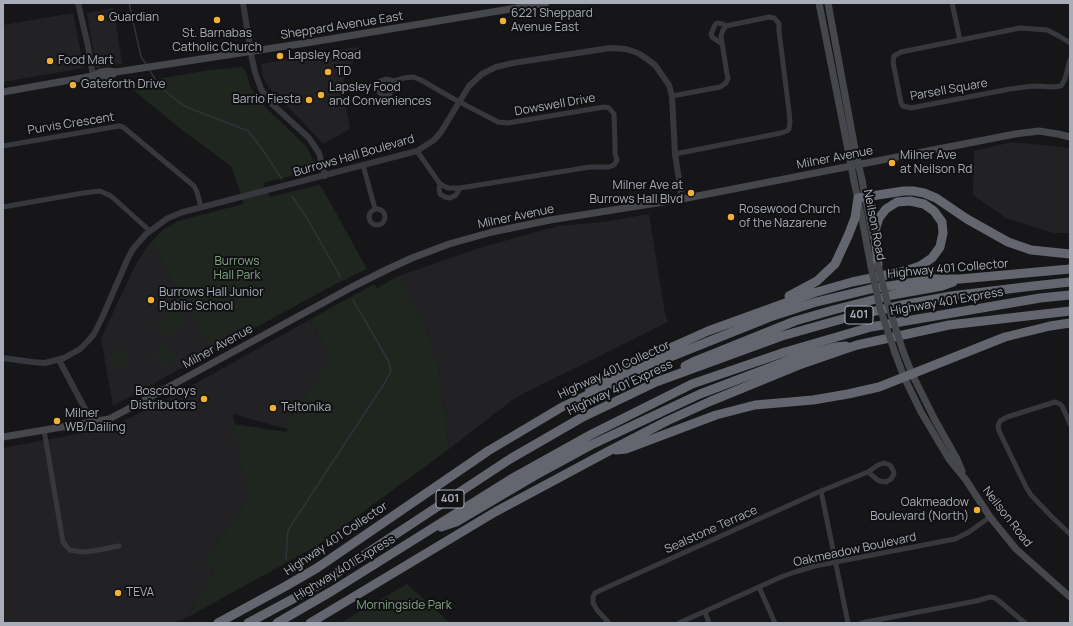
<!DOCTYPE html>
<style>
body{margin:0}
#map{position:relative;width:1073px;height:626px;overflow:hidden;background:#161618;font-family:Manrope,sans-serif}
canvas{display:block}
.frame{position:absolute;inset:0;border:4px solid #a8adb8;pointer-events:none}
</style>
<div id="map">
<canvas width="1073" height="626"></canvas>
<div class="frame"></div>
</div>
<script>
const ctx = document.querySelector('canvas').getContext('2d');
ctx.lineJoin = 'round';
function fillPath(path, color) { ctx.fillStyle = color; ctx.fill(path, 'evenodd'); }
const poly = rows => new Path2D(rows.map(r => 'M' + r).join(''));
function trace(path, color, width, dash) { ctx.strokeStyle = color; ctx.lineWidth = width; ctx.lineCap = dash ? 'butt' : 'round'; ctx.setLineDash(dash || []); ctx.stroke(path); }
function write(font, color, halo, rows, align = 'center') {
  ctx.font = font + ' Manrope,sans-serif'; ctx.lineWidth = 4; ctx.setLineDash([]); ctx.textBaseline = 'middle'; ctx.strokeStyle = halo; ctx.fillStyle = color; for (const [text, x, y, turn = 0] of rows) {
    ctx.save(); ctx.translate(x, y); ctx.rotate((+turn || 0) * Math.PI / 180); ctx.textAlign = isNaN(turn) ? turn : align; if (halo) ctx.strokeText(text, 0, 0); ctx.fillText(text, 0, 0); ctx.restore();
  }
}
fillPath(poly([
 [114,8,122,64,96,68,87,13],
 [73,13,84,68,3,82,3,25],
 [356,47,360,49,344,79,344,99,350,129,323,144,301,120,269,88,263,77,261,64],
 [1012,142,1062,147,1070,149,1070,233,1053,233,1006,218,973,195,974,151],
 [649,214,665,313,668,322,515,398,449,449,439,369,425,325,399,276,479,248,558,226,603,222],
 [151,242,211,352,113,406,101,338,137,262],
 [309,320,332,360,283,428,233,414,248,499,240,510,204,562,214,571,188,617,173,623,3,623,3,448,109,428,164,401]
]), '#222225');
fillPath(poly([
 [241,67,245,70,247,74,249,84,256,97,265,107,305,145,309,151,315,166,313,170,263,183,270,197,319,185,320,186,321,186,367,269,330,287,211,352,151,242,164,229,178,221,243,204,241,194,231,166,182,130,126,84,210,70],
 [399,276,425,325,439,369,449,449,315,547,188,617,214,571,204,562,240,510,248,499,234,424,286,432,288,429,283,428,319,378,331,359,317,333,311,325,312,324,309,320,374,284,377,288],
 [173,304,187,319,166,337,156,325,167,316,164,312],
 [161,346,166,346,174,356,174,360,163,364,159,363,156,356,157,349],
 [121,349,125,352,127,357,127,364,120,368,116,366,111,356,114,352],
 [407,584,450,623,340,623]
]), '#1e261f');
trace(poly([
 [129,3,141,57,146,64],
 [149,69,159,86,184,106,248,131,260,146,282,179],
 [292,196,308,220,341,278],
 [286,559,288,530,384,384,391,371,388,360,353,300]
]), '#2c353c', 1.5);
trace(poly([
 [952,3,960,40],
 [1070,43,1059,36,1047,30,1020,28,901,52,894,56,893,62,901,103,903,106,911,108,1010,89,1033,86,1053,87,1061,86,1065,79,1070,60],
 [722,44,712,37,711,34,715,25,717,23,723,24,726,26],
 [394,81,392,90,389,95,386,96,382,95,379,92,378,86,380,81,386,79,394,81,404,78,413,77,421,80,452,98,498,122,508,123,604,107,609,108,614,114,615,144,615,154,617,160,614,165,609,167,590,167,460,188,448,188,440,184,417,151],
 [672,96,720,87,726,83,728,78,727,74,721,36,723,30,726,26,769,17,774,18,777,21,779,24,779,31,789,111,790,123,789,129,787,131,781,133,675,154],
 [3,146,119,126,123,127,194,186,197,192,201,207],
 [363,165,375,209],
 [440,184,439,189,440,194,445,197,450,198,456,195,460,188],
 [3,207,83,193,100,191,111,196,150,231],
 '369 217a8 8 0 1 1 16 0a8 8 0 1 1-16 0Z',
 [1070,424,1062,406,1060,404,1055,402,1007,417,1000,421,998,426,999,431,1026,487,1031,495,1052,517,1070,534],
 [44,430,62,536,63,542,66,546,70,550,81,552,93,551,119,546],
 [884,463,890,465,893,470,894,474,891,479,886,482,879,481,868,472,878,465,884,463],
 [821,491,848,623],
 [759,587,775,623],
 [705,612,709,623],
 [609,623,597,610,593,603,593,597,595,593,601,590,821,491,868,472],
 [679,623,781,577,795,572,815,566,955,539,969,532,990,517],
 [861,623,976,601,990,597,995,598,999,601,1025,623]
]), '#37383d', 5);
trace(poly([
 [78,3,88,46,93,76],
 [243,3,252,59,255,72,261,89,271,103,309,138,319,153,325,176],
 [3,358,32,362,45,363,64,358,80,349,89,340,94,334,102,318,128,258,133,249,146,234,168,218,183,212,417,151,434,140,441,132,469,86,482,74,496,67,513,63,610,48,626,49,638,53,647,59,655,65,669,85,672,96,675,154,682,199],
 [59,360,92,422]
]), '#37383d', 6);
trace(poly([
 [819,3,840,109,848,150],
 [828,3,855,149],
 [93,76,101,78,109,77,116,72],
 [3,92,93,76,100,72,108,71,116,72,306,43,546,3],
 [862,180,873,237],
 [854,181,861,214,871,266],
 [903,351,912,374,935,420,957,459,962,471],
 [895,353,904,377,921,412,949,459,966,480,990,517,1016,549,1070,597],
 [3,437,109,419,130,408,352,287,388,269,412,258,449,244,492,232,550,220,682,199,1015,134,1039,131,1058,134,1070,137]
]), '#45474d', 7);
trace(poly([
 [789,296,817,281,835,264,848,236,855,218,858,198,904,191,913,191,924,193,936,198,967,219,1008,242,1031,250,1070,254],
 [685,366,693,362,795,321,833,310,892,295,942,286,953,282],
 [589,388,643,360,708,331,813,293,852,282,905,271,920,266,932,258,940,247,943,233,942,222,934,211,924,204,910,201,897,202,886,209,879,218,876,227,875,236,878,265],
 [616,450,626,449,716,415,755,405,813,400,848,394,879,387,1005,337,1050,326,1070,323],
 [441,527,456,522,534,476,591,445,700,394,795,358,835,347,846,346],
 [218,623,286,586,317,568,488,451,562,407,660,361,770,317,816,302,870,289,934,279,960,279,1070,269],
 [248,623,317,586,510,459,581,418,656,382,782,336,853,316,902,305,951,296,1033,286,1070,282],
 [277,623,332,591,511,479,592,434,692,384,785,352,871,327,1040,298,1070,295],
 [310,623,495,512,607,452,667,421,711,401,799,365,857,345,949,325,1070,311]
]), '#63666e', 9);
trace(poly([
 [855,149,862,180],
 [848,150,854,181],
 [878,265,888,305,903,351],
 [871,266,880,308,895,353]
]), '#45474d', 7);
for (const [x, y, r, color] of [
 [101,18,4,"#f2b134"],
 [217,20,4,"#f2b134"],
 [503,21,4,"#f2b134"],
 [280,56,4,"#f2b134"],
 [50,61,4,"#f2b134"],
 [328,72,4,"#f2b134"],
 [73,85,4,"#f2b134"],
 [321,95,4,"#f2b134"],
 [309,100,4,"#f2b134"],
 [892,163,4,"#f2b134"],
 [691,193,4,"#f2b134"],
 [731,217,4,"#f2b134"],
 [151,300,4,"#f2b134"],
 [204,399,4,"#f2b134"],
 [273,408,4,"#f2b134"],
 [57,421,4,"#f2b134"],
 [977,510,4,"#f2b134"],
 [118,593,4,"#f2b134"]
]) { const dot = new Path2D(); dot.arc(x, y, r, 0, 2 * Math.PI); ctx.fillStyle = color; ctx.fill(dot); trace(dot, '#111113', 1.5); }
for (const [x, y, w] of [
 [859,315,28],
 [450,499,28]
]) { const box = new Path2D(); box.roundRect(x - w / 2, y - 9, w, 18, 3); ctx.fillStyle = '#111113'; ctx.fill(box); trace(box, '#a8adb8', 1); }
write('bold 11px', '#a8adb8', null, [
 ["401",859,315],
 ["401",450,499]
]);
write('12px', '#a8adb8', '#111113', [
 ["6221 Sheppard",511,14],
 ["Avenue East",511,28],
 ["Guardian",109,18],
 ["St. Barnabas",217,34,"center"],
 ["Catholic Church",217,48,"center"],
 ["Lapsley Road",288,56],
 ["Food Mart",58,61],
 ["TD",336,72],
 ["Gateforth Drive",81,85],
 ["Lapsley Food",329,88],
 ["and Conveniences",329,102],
 ["Barrio Fiesta",301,100,"right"],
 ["Milner Ave",900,156],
 ["at Neilson Rd",900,170],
 ["Milner Ave at",683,186,"right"],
 ["Burrows Hall Blvd",683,200,"right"],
 ["Rosewood Church",739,210],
 ["of the Nazarene",739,224],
 ["Burrows Hall Junior",159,293],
 ["Public School",159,307],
 ["Boscoboys",196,392,"right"],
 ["Distributors",196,406,"right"],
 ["Teltonika",281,408],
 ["Milner",65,414],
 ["WB/Dailing",65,428],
 ["Oakmeadow",969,503,"right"],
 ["Boulevard (North)",969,517,"right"],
 ["TEVA",126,593]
], 'left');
write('12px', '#a8adb8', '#111113', [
 ["Sheppard Avenue East",342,26,-9],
 ["Parsell Square",949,90,-10],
 ["Dowswell Drive",555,105,-10],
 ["Purvis Crescent",71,124,-9],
 ["Burrows Hall Boulevard",354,156,-16],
 ["Milner Avenue",835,158,-11],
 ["Milner Avenue",516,217,-12],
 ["Neilson Road",874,225,79],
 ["Highway 401 Collector",948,269,-5],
 ["Highway 401 Express",947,302,-10],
 ["Milner Avenue",218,347,-29],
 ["Highway 401 Collector",614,370,-25],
 ["Highway 401 Express",620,388,-25],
 ["Neilson Road",1007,517,52],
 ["Sealstone Terrace",711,530,-24],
 ["Highway 401 Collector",336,539,-34],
 ["Oakmeadow Boulevard",855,550,-12],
 ["Highway 401 Express",345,568,-31]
]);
write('12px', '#7fa381', '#111113', [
 ["Burrows",237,262],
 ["Hall Park",237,276],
 ["Morningside Park",404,606]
]);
</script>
